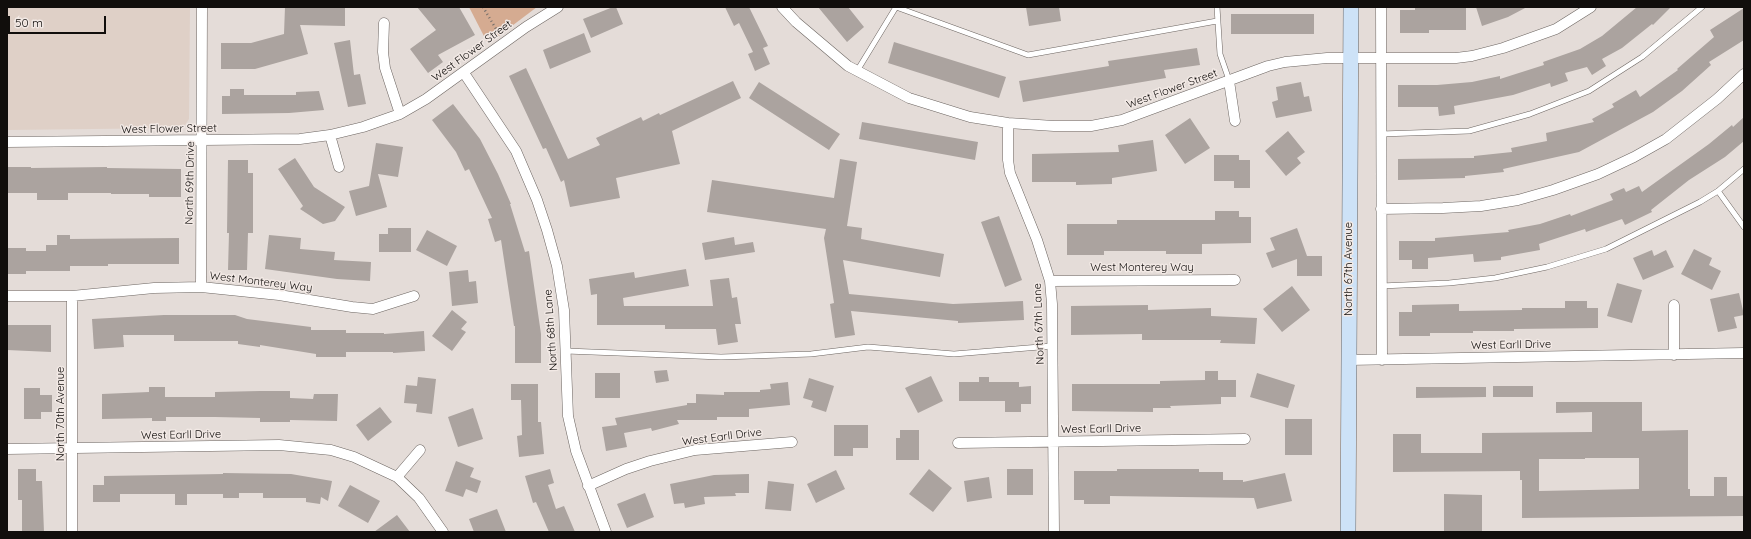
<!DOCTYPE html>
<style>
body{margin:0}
#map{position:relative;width:1751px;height:539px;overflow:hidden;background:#e4dcd8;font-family:Quicksand,sans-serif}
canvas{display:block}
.frame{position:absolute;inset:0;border:8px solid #110e0c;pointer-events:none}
.scale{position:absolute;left:8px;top:16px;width:98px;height:18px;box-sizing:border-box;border:2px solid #110e0c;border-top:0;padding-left:5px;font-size:12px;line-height:14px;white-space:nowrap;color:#110e0c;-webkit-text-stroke:3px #f2e9e5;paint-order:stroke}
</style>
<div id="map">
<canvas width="1751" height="539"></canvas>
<div class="frame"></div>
<div class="scale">50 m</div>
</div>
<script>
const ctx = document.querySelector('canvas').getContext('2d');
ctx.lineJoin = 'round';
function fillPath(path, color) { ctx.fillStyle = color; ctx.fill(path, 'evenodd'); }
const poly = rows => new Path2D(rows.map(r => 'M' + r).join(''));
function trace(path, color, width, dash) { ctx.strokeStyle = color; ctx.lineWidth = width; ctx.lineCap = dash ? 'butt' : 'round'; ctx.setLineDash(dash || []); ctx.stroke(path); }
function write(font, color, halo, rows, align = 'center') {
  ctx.font = font + ' Quicksand,sans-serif'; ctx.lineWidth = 3; ctx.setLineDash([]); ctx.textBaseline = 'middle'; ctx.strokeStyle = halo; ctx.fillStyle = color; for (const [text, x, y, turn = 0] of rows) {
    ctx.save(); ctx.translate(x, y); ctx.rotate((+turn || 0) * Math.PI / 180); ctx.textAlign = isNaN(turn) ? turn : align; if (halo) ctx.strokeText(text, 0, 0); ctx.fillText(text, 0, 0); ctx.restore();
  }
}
fillPath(poly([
 [7,7,190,7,189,119,185,125,178,128,7,130]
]), '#dfd0c7');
fillPath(poly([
 [469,7,537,7,488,44]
]), '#d5ab91');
fillPath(poly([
 [285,7,345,7,345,26,300,25,308,54,255,69,221,69,221,43,251,43,284,34],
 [417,7,459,7,475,35,438,55,443,62,428,73,410,49,436,30],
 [613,7,616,7,623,24,591,38,583,19],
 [725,7,749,7,768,46,763,48,770,64,755,71,748,54,753,52,739,23,734,26],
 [818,7,848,7,864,27,847,42],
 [1026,7,1059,7,1061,21,1029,26],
 [1415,7,1429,7,1429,8,1466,7,1466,30,1429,30,1429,33,1400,33,1400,10,1415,10],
 [1476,7,1527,7,1508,17,1482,26],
 [1637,7,1671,7,1653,25,1652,24,1622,48,1602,59,1606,66,1592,75,1587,67,1565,73,1568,81,1551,87,1550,83,1513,95,1454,106,1455,114,1439,116,1438,107,1398,107,1398,85,1437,85,1472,82,1500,76,1500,79,1544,65,1543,62,1580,49,1602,36],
 [1744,8,1744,40,1709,62,1711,65,1682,91,1653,112,1579,152,1503,169,1504,172,1465,176,1465,178,1398,180,1398,159,1474,158,1474,156,1512,152,1511,148,1547,141,1546,133,1594,122,1592,119,1614,107,1612,104,1636,90,1640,97,1678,70,1677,69,1714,37,1710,30],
 [1231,14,1314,14,1314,34,1231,34],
 [584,33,591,52,550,69,543,50],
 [350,40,354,75,360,74,366,104,348,107,334,43],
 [894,42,1006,77,999,98,888,63],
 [1197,48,1200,65,1164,70,1166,78,1023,102,1019,81,1109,66,1108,61],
 [526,68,568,159,600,145,596,138,641,117,643,121,659,113,660,115,733,81,741,98,672,131,680,164,616,178,620,198,570,207,564,180,561,182,546,148,543,149,509,76],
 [759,82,840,134,829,150,749,98],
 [1301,82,1304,97,1309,96,1312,111,1276,118,1272,102,1278,100,1276,87],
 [230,89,244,89,244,95,296,95,296,92,319,91,324,110,289,113,222,114,222,96,230,96],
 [453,104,480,139,498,174,511,204,510,204,525,252,529,251,541,334,541,363,515,363,515,326,514,326,501,240,495,242,488,219,492,218,469,169,465,171,456,152,432,120],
 [1744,117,1744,141,1725,157,1689,180,1651,210,1652,212,1625,225,1622,219,1586,232,1585,229,1539,244,1540,250,1501,257,1501,260,1474,262,1473,254,1428,258,1428,269,1412,269,1412,260,1399,260,1399,241,1435,241,1435,238,1509,232,1508,230,1540,224,1570,214,1571,216,1613,200,1610,194,1624,188,1626,192,1639,186,1642,192,1709,144,1732,125,1733,127],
 [1190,118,1210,148,1185,164,1165,135],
 [862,122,978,142,975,160,859,139],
 [1288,131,1305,152,1297,158,1301,163,1286,176,1265,151],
 [1153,140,1157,171,1112,178,1112,184,1076,185,1076,182,1032,182,1032,154,1119,152,1118,145],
 [376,143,403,147,398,177,378,174,387,207,356,216,349,191,369,186],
 [1214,155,1239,155,1239,160,1250,160,1250,188,1234,188,1234,181,1214,181],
 [295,158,314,187,345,207,335,221,323,224,300,209,303,206,278,169],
 [840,159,857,162,847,226,862,228,861,239,944,254,940,277,843,260,849,294,953,304,1023,301,1024,320,958,323,958,321,851,311,855,335,835,338,830,304,834,303,824,238,826,229,707,212,712,180,834,198],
 [228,160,248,160,248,173,253,173,253,233,248,233,247,270,228,270,229,233,227,233],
 [7,167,31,167,31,168,107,167,107,168,181,169,181,197,149,197,149,194,111,194,111,193,68,193,68,200,37,200,37,193,7,193],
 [1215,211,1239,211,1239,217,1251,217,1251,243,1202,244,1202,254,1166,254,1166,251,1104,251,1104,255,1067,255,1067,224,1117,224,1117,220,1215,220],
 [999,216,1022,280,1005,287,981,222],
 [388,228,411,228,411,252,379,252,379,234,388,234],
 [1297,228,1307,256,1322,256,1322,276,1297,276,1297,259,1272,268,1266,253,1275,250,1270,238],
 [427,230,457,246,447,266,416,250],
 [57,235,70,235,70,239,179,238,179,264,108,264,108,266,70,266,70,271,26,271,26,274,7,274,7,248,26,248,26,251,46,251,46,245,57,245],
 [269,235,301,238,300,249,335,252,334,260,371,262,370,281,337,279,265,269],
 [734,237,735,245,753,242,755,252,705,260,702,243],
 [1694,249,1712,258,1709,265,1721,271,1712,290,1681,274],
 [1652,250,1654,256,1666,250,1674,267,1643,280,1633,258],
 [686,269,689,286,623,298,624,306,713,306,710,280,729,278,732,298,737,297,741,324,735,324,738,342,718,345,716,329,665,329,665,325,597,325,597,294,591,295,589,279,634,272,635,278],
 [468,270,469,282,476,281,478,303,452,306,449,272],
 [1617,283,1642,290,1632,323,1607,316],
 [1292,286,1310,310,1282,332,1263,309],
 [1739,293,1744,315,1734,317,1737,328,1718,332,1710,299],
 [1565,301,1587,301,1587,308,1598,308,1598,328,1514,329,1514,331,1473,331,1473,333,1430,333,1430,336,1399,336,1399,312,1412,312,1412,305,1459,304,1459,311,1522,310,1522,308,1565,308],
 [1148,305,1148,310,1211,308,1211,316,1257,318,1255,344,1220,343,1221,340,1142,340,1142,334,1071,335,1071,306],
 [452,310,467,322,461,329,466,332,452,351,432,336],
 [164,315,235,315,247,319,311,327,311,330,346,330,346,333,384,333,384,334,424,331,425,351,393,353,393,352,346,352,346,357,316,357,316,354,260,345,260,347,238,344,238,341,174,341,174,335,123,335,124,347,94,349,92,319],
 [7,325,51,325,51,352,7,350],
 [667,370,669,381,656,383,654,371],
 [1205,371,1218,371,1218,380,1236,380,1236,397,1221,397,1221,404,1170,406,1171,408,1153,408,1153,412,1072,411,1072,384,1160,384,1160,381,1205,380],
 [595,373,620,373,620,398,595,398],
 [1257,373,1295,385,1288,408,1250,397],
 [931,376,943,401,918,413,905,388],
 [418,377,436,379,432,414,416,412,417,404,404,403,406,385,417,386],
 [979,377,989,377,989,382,1019,382,1019,387,1031,386,1031,404,1021,404,1021,412,1005,412,1005,401,959,401,959,382,979,382],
 [809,378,834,386,826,412,811,407,813,401,803,398],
 [788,382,790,405,749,409,749,417,717,417,717,420,677,420,679,424,652,431,651,428,624,433,627,447,606,451,602,427,617,425,615,418,687,405,687,403,696,403,696,394,724,395,724,392,760,392,760,390,771,389,770,384],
 [511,384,538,384,538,422,541,422,544,454,519,457,517,436,522,435,521,400,511,400],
 [1493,386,1533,386,1533,397,1493,397],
 [149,387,165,387,165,397,215,397,215,392,260,391,290,391,290,398,313,399,314,394,338,394,337,421,290,420,290,422,260,422,260,418,215,417,166,417,166,421,152,421,152,418,102,419,102,394,149,392],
 [1416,387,1486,387,1486,397,1416,398],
 [24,388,40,388,40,395,52,395,52,412,41,412,41,419,24,419],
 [1556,402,1642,402,1642,431,1688,430,1688,489,1690,489,1690,496,1714,496,1714,477,1727,477,1727,496,1744,496,1744,516,1522,518,1522,480,1520,480,1520,471,1393,472,1393,434,1421,434,1421,453,1482,453,1482,433,1592,432,1592,412,1556,413],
 [1585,458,1639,458,1639,489,1539,491,1539,459,1585,459],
 [380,407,392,422,368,441,356,425],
 [473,408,483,439,458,447,448,417],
 [1285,419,1312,419,1312,455,1285,455],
 [834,425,868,425,868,448,853,448,853,456,834,456],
 [900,430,919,430,919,460,896,460,896,438,900,438],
 [456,461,474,468,470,477,481,481,477,493,466,489,463,497,445,491],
 [18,469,36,469,36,481,42,481,44,532,22,532,22,500,18,500],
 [550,469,554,483,548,485,556,509,564,506,575,532,549,532,536,502,533,503,525,476],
 [929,469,952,488,933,512,909,494],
 [1007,469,1033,469,1033,495,1007,495],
 [1117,469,1199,469,1199,472,1223,472,1223,480,1243,480,1243,482,1285,473,1292,501,1257,509,1254,498,1110,496,1110,504,1084,504,1084,500,1074,500,1074,471,1117,471],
 [836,470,845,489,816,503,807,484],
 [223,473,291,474,332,481,328,501,321,497,320,504,306,502,306,498,263,498,263,493,239,493,239,498,223,498,223,494,187,494,187,505,175,505,175,494,120,494,120,502,93,502,93,485,104,485,104,476,223,474],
 [749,474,749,493,735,493,736,496,704,497,705,504,685,508,684,503,674,504,670,484,714,475],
 [989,477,992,498,967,502,964,481],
 [768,481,794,484,791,511,765,509],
 [350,485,380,501,368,523,338,506],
 [645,493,654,517,627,528,617,504],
 [1444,494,1482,495,1482,532,1444,532],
 [497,509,506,532,474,532,469,519],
 [397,515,410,532,374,532]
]), '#aba39f');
const service = poly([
 [896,7,1028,55,1217,21],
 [1217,7,1220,54,1229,80],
 [857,71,896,7],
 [1381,134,1469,131,1530,114,1589,91,1642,57,1702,7],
 [1718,191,1744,227],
 [1381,286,1449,283,1495,278,1547,267,1606,249,1700,202,1718,191,1744,169],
 [566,351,721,357,811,354,868,347,954,354,1052,346]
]);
const minor = poly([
 [782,7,796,22,848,66,909,98,970,117,1008,123,1054,126,1091,126,1122,120,1268,66,1285,62,1327,58,1456,58,1472,56,1503,48,1556,29,1591,7],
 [1381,7,1382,360],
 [384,23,383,52,385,68,400,114],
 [464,73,516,151,537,200,547,230,557,266,564,310,568,416,576,451,606,532],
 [1229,81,1235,121],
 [1008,123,1008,160,1010,173,1037,240,1050,281,1052,304,1054,532],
 [330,135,339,167],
 [7,142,300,139,330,135,363,127,400,114,426,99,526,27,558,7],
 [1381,209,1443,208,1481,206,1518,200,1553,190,1598,174,1634,157,1666,139,1717,99,1744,74],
 [1050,281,1235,280],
 [201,287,202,7],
 [7,296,72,296,154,288,201,287,279,295,352,307,373,309,414,296],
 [72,296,72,532],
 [1674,305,1674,355],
 [1348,360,1744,353],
 [958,443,1245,439],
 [7,449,279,445,331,450,354,457,397,477,419,498,443,532],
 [397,477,420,450],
 [588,486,626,469,650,461,695,450,792,442]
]);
const secondary = poly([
 [1348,532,1351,7]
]);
trace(service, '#6c6561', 6);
trace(minor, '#6c6561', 11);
trace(secondary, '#6c6561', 16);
trace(poly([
 [483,7,499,34]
]), '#736e6b', 2.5, [1, 3]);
trace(service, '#fff', 5);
trace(minor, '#fff', 10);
trace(secondary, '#cde2f7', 15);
write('11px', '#110e0c', '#f2e9e5', [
 ["West Flower Street",472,51,-36],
 ["West Flower Street",1172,89,-20],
 ["West Flower Street",169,129,-1],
 ["North 69th Drive",190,183,-89],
 ["West Monterey Way",1142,268],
 ["North 67th Avenue",1349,269,-90],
 ["West Monterey Way",261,282,7],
 ["North 67th Lane",1039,324,-92],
 ["North 68th Lane",551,330,-94],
 ["West Earll Drive",1511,345,-1],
 ["North 70th Avenue",61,414,-90],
 ["West Earll Drive",1101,429,-1],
 ["West Earll Drive",181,435,-1],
 ["West Earll Drive",722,437,-7]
]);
</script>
